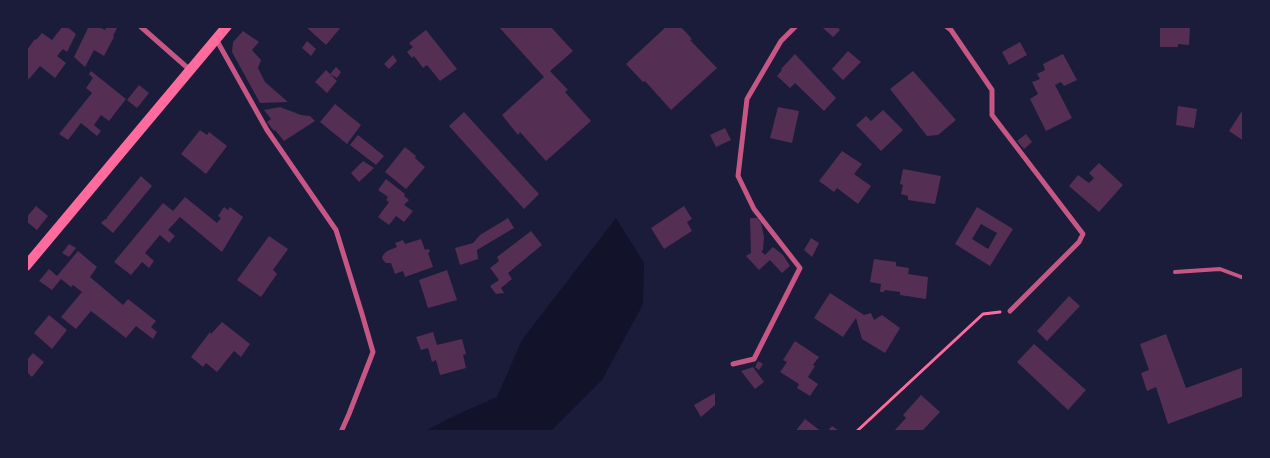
<!DOCTYPE html>
<style>
body{margin:0}
#map{position:relative;width:1270px;height:458px;overflow:hidden;background:#1b1b3a;font-family:"Fira Sans",sans-serif}
canvas{display:block}
.frame{position:absolute;inset:0;border:28px solid #1b1b3a;pointer-events:none}
</style>
<div id="map">
<canvas width="1270" height="458"></canvas>
<div class="frame"></div>
</div>
<script>
const ctx = document.querySelector('canvas').getContext('2d');
ctx.lineJoin = 'round';
function fillPath(path, color) { ctx.fillStyle = color; ctx.fill(path, 'evenodd'); }
const poly = rows => new Path2D(rows.map(r => 'M' + r).join(''));
function trace(path, color, width, dash) { ctx.strokeStyle = color; ctx.lineWidth = width; ctx.lineCap = dash ? 'butt' : 'round'; ctx.setLineDash(dash || []); ctx.stroke(path); }
fillPath(poly([
 [616,218,644,263,643,304,602,380,550,432,423,432,454,416,497,397,522,340]
]), '#12122b');
fillPath(poly([
 [63,26,66,26,76,34,67,52,63,49,57,56,66,63,55,78,40,66,29,79,26,76,26,51,35,39,36,40,42,33,52,40],
 [89,26,97,26,105,30,107,26,118,26,113,36,114,37,104,56,94,50,85,67,74,57],
 [305,26,342,26,326,45],
 [498,26,550,26,573,51,550,71,568,90,565,92,591,121,546,161,520,132,518,135,502,115,544,77],
 [667,26,680,26,692,39,690,40,717,68,671,110,645,81,643,82,626,64],
 [825,26,836,26,840,30,833,37,823,28],
 [1160,26,1190,26,1189,45,1178,44,1178,47,1160,47],
 [426,30,457,69,440,81,427,65,423,68,414,56,412,58,407,52,413,47,409,43],
 [243,31,259,42,252,50,261,60,258,68,265,82,288,102,260,103,232,52,233,42],
 [307,41,316,49,311,56,302,48],
 [1020,42,1027,55,1009,65,1002,52],
 [848,51,861,62,843,80,832,69],
 [795,54,836,98,824,111,795,83,790,88,777,76,782,70,781,69],
 [1063,54,1077,80,1064,86,1061,82,1055,85,1072,118,1046,131,1030,99,1038,94,1032,82,1040,79,1037,74,1045,70,1043,64],
 [393,55,397,61,389,69,384,64],
 [336,67,341,72,337,78,330,74],
 [326,70,337,81,327,93,315,82],
 [91,71,126,99,109,121,101,115,94,125,101,131,97,136,81,123,68,140,59,134,92,93,86,88,93,78,89,74],
 [913,71,956,120,938,135,927,136,890,89],
 [139,85,149,93,137,108,127,100],
 [335,104,361,125,347,144,320,122],
 [1178,106,1197,109,1194,128,1176,125],
 [280,107,301,115,310,116,315,121,284,141,275,130,274,131,267,122,271,119,264,110],
 [778,107,799,111,792,143,770,138],
 [883,110,903,130,881,151,856,125,866,116,871,121],
 [1242,111,1244,112,1244,141,1229,131],
 [464,112,539,194,524,209,449,126],
 [725,128,731,140,716,147,710,135],
 [200,130,207,135,209,132,227,146,206,174,181,154],
 [1026,134,1032,142,1024,149,1017,141],
 [358,135,384,156,376,165,350,145],
 [405,147,416,156,415,158,425,167,406,189,385,172],
 [842,151,862,164,854,174,871,186,858,204,837,188,834,192,819,181],
 [363,161,374,168,359,182,351,173],
 [1099,163,1123,185,1099,212,1069,186,1078,175,1089,183,1094,178,1089,173],
 [903,169,941,176,935,204,908,200,908,196,901,194,903,185,900,184],
 [141,176,152,186,113,233,101,223,105,219,106,220,108,216],
 [386,179,405,194,404,196,409,200,404,205,413,211,404,222,396,216,389,225,378,217,389,202,386,200,388,197,378,190],
 [185,197,217,223,221,218,218,216,224,207,228,210,230,207,243,217,222,252,180,217,168,230,175,236,169,243,160,235,145,253,154,261,149,268,142,262,131,275,114,262,163,203,173,211],
 [36,206,48,216,37,230,26,221,26,218],
 [684,206,692,219,687,222,692,231,664,249,651,228],
 [977,207,1013,229,990,266,955,244],
 [981,224,997,233,988,249,972,239],
 [508,218,514,228,477,250,478,259,460,265,455,248,473,243,480,235],
 [750,218,757,218,761,223,764,237,763,250,761,251,765,255,773,247,783,255,790,266,782,273,770,260,759,270,746,256,751,253],
 [531,231,542,245,508,273,512,279,501,288,504,293,496,294,490,286,499,280,490,268,499,261,497,257],
 [269,236,288,249,273,270,277,274,261,297,237,280],
 [811,238,819,243,812,257,804,250],
 [421,239,425,250,429,249,430,252,428,253,433,267,405,277,403,271,395,274,391,263,386,263,383,260,382,257,384,254,387,251,397,247,395,243,403,240,405,244],
 [69,244,76,248,69,257,62,253],
 [78,251,97,267,90,277,123,305,128,299,156,321,151,327,157,332,153,339,136,326,126,338,91,311,76,329,61,317,82,292,73,285,71,287,61,279,52,290,39,281,49,269,57,276],
 [874,259,896,262,896,266,909,268,908,274,928,277,926,299,900,295,900,292,885,290,884,292,881,292,880,291,881,284,870,282],
 [447,270,457,300,428,308,419,280],
 [830,293,864,315,871,313,874,320,882,315,900,328,885,353,862,339,856,318,843,337,814,318],
 [1069,296,1080,306,1047,341,1037,331],
 [49,315,67,330,52,349,34,333],
 [222,322,250,344,241,357,234,351,217,372,206,363,203,367,191,357,210,332,211,334],
 [433,332,437,345,462,339,466,354,463,355,466,368,440,375,436,360,432,362,428,348,421,350,416,337],
 [1166,334,1186,388,1244,367,1244,396,1168,424,1156,387,1147,391,1141,373,1149,370,1140,344],
 [795,341,819,357,813,365,815,366,808,377,818,384,810,396,797,388,799,384,780,372,787,362,783,360],
 [1034,344,1086,390,1068,410,1017,362],
 [33,353,44,362,32,377,26,371,26,361],
 [758,361,763,364,759,370,755,367],
 [753,367,764,382,755,389,741,371],
 [715,393,715,405,701,417,694,405],
 [921,395,940,412,923,430,925,432,893,432,906,418,903,415],
 [805,419,822,432,795,432],
 [832,426,841,432,827,432]
]), '#542f53');
trace(poly([
 [856,432,983,314,1000,312]
]), '#ff6b9d', 3);
trace(poly([
 [1175,272,1220,269,1244,278]
]), '#c65784', 4);
trace(poly([
 [140,26,190,70],
 [946,26,951,30,992,90,992,115,1083,234,1079,242,1010,311],
 [216,39,267,130,336,230,362,314,373,352,349,414,341,432],
 [733,364,754,359,800,268,754,209,738,176,747,99,781,41,796,26]
]), '#c65784', 5);
trace(poly([
 [26,266,227,26]
]), '#ff6b9d', 10);
</script>
